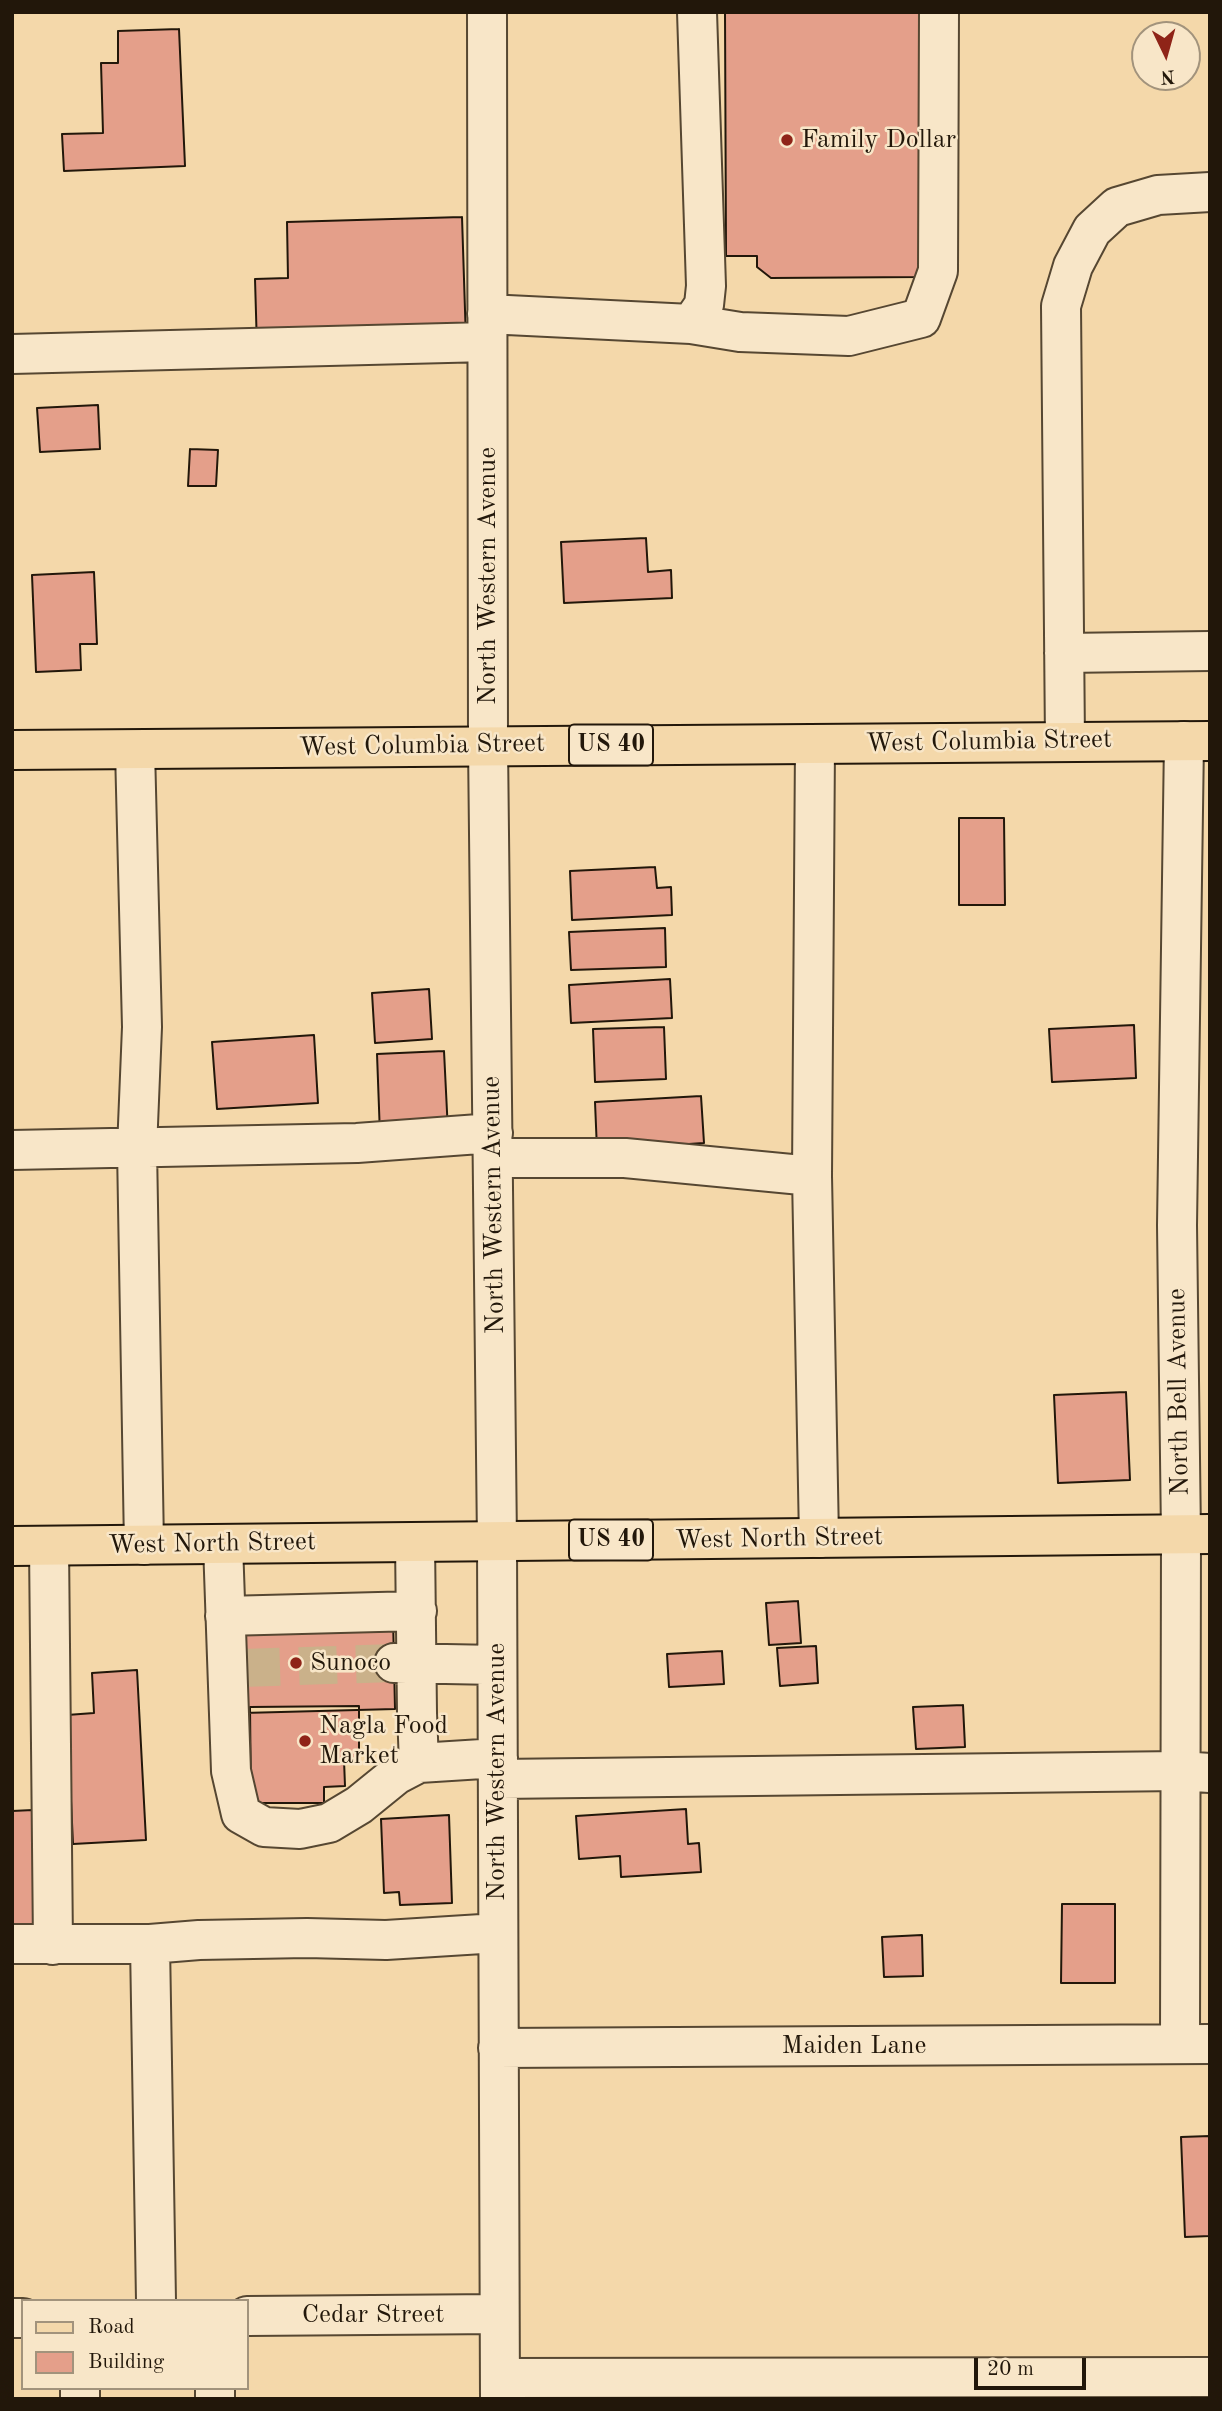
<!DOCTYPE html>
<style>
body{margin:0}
#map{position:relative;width:1222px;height:2411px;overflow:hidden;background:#f4d8aa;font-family:"Old Standard TT",serif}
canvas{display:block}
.frame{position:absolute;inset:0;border:14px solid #22170a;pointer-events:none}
.legend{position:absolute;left:21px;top:2299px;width:228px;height:91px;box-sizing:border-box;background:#f8e6c8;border:2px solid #a2937c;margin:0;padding:9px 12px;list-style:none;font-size:21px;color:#22170a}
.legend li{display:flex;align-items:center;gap:14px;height:35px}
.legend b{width:35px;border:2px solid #a2937c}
.north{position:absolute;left:1131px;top:21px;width:70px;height:70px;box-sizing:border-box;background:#f8e6c8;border:2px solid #a2937c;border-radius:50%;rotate:175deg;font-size:19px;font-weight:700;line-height:28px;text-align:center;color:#22170a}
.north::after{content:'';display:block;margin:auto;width:24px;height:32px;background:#8f2418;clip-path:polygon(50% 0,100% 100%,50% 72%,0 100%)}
.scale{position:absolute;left:974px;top:2358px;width:112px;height:32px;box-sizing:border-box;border:4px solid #22170a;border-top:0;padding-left:9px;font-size:21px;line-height:24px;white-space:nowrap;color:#22170a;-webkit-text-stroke:5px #f8e6c8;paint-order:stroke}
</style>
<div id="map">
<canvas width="1222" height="2411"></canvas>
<div class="frame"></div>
<ul class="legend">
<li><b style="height:9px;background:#f4d8aa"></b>Road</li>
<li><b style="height:19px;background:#e49f8a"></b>Building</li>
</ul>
<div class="north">N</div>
<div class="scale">20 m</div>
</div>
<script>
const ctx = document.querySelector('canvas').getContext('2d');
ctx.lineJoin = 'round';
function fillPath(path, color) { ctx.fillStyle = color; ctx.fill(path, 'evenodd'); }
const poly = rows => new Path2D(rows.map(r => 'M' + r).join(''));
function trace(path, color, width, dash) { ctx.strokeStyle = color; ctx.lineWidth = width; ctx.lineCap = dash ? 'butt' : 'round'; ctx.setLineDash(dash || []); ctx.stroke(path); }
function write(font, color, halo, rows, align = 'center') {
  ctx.font = font + ' "Old Standard TT",serif'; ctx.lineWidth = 5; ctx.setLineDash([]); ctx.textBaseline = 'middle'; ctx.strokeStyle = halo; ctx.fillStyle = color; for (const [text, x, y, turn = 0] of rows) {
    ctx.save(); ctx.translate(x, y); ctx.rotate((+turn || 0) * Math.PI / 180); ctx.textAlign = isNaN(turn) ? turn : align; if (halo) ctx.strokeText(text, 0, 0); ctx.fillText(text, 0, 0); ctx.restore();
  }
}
const building = poly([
 [725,12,920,12,921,277,771,278,757,267,757,256,726,256,725,12],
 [179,29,185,166,64,171,62,134,103,133,101,63,118,63,118,31,179,29],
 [462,217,466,341,257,348,255,279,288,278,287,222,462,217],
 [98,405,100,449,40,452,37,408,98,405],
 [190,449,218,450,216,486,188,486,190,449],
 [646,538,648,572,671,570,672,598,564,603,561,542,646,538],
 [94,572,97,644,80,644,81,670,36,672,32,575,94,572],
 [959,818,1004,818,1005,905,959,905,959,818],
 [655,867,657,888,671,887,672,915,572,920,570,871,655,867],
 [665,928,666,967,571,970,569,932,665,928],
 [670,979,672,1018,571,1023,569,985,670,979],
 [429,989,432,1039,375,1043,372,993,429,989],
 [1134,1025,1136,1078,1052,1082,1049,1029,1134,1025],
 [664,1027,666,1079,595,1082,593,1029,664,1027],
 [314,1035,318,1103,217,1109,212,1042,314,1035],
 [444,1051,448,1132,380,1135,377,1054,444,1051],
 [701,1096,704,1143,597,1150,595,1102,701,1096],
 [1126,1392,1130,1480,1058,1483,1054,1395,1126,1392],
 [798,1601,801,1643,769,1645,766,1603,798,1601],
 [393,1617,395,1709,243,1713,241,1622,393,1617],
 [816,1646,818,1683,780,1686,777,1648,816,1646],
 [722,1651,724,1684,669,1687,667,1654,722,1651],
 [137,1670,146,1840,73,1844,67,1715,94,1713,92,1673,137,1670],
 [963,1705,965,1747,916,1749,913,1707,963,1705],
 [359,1706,359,1760,344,1760,345,1786,324,1787,324,1803,251,1803,250,1707,359,1706],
 [686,1809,688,1844,699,1843,701,1872,621,1877,620,1856,579,1859,576,1816,686,1809],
 [33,1810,37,1924,12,1925,12,1811,33,1810],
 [449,1815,452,1903,400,1905,399,1892,384,1893,381,1819,449,1815],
 [1062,1904,1115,1904,1115,1983,1061,1983,1062,1904],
 [922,1935,923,1976,884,1977,882,1937,922,1935],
 [1210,2136,1210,2236,1185,2237,1181,2137,1210,2136]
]);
fillPath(building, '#e49f8a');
trace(building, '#22170a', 2);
trace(poly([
 [242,1668,394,1663]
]), '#cab18a', 38, [38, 19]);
const minor = poly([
 [487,12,488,745,497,1542,500,2399],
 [487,314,691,324,704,305,706,286,697,12],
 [691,324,740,332,849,336,921,318,938,271,939,12],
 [12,354,487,342],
 [1064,653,1210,651],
 [1065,742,1061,306,1073,266,1092,230,1117,207,1158,195,1210,192],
 [815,744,812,1176,819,1538],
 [135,750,142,1027,137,1149,144,1545],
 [12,1150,357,1143,493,1133],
 [494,1158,625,1158,812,1176],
 [415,1542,417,1713,419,1763],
 [223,1544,231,1771,241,1814,264,1827,300,1829,329,1823,359,1805,396,1775,419,1763,498,1758],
 [49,1546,53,1945],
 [225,1616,417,1611],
 [394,1663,497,1665],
 [498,1779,1180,1771,1210,1773],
 [12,1944,150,1944,199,1940,307,1938,386,1940,498,1933],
 [150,1944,156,2301],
 [1180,2043,1181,1535,1177,1225,1184,741],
 [498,2048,1210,2044],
 [247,2316,499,2314],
 [12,2318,23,2318],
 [500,2378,1210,2377],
 [80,2388,80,2399],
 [215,2388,215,2399]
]);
const major = poly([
 [12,750,1210,741],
 [12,1546,1210,1534]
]);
trace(minor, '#564732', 42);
trace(major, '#22170a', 42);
trace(minor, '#f8e6c8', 38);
trace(major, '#f4d8aa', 38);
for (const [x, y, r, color] of [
 [787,140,7,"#8f2418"],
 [296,1663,7,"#8f2418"],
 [305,1741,7,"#8f2418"]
]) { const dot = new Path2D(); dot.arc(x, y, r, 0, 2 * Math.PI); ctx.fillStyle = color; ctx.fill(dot); trace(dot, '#f8e6c8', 2.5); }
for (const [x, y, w] of [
 [611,745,84],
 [611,1540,84]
]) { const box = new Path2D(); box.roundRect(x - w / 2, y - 20.5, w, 41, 5); ctx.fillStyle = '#f8e6c8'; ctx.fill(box); trace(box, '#22170a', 2); }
write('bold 24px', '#22170a', null, [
 ["US 40",611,745],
 ["US 40",611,1540]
]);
write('26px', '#22170a', '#f8e6c8', [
 ["Family Dollar",801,140],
 ["Sunoco",310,1663],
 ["Nagla Food",319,1726],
 ["Market",319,1756]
], 'left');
write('26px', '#22170a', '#f8e6c8', [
 ["North Western Avenue",488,576,-90],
 ["West Columbia Street",989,742,-1],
 ["West Columbia Street",422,746,-1],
 ["North Western Avenue",494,1205,-91],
 ["North Bell Avenue",1179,1392,-91],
 ["West North Street",779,1539,-1],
 ["West North Street",212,1544,-1],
 ["North Western Avenue",497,1772,-90],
 ["Maiden Lane",854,2046],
 ["Cedar Street",373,2315]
]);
</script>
